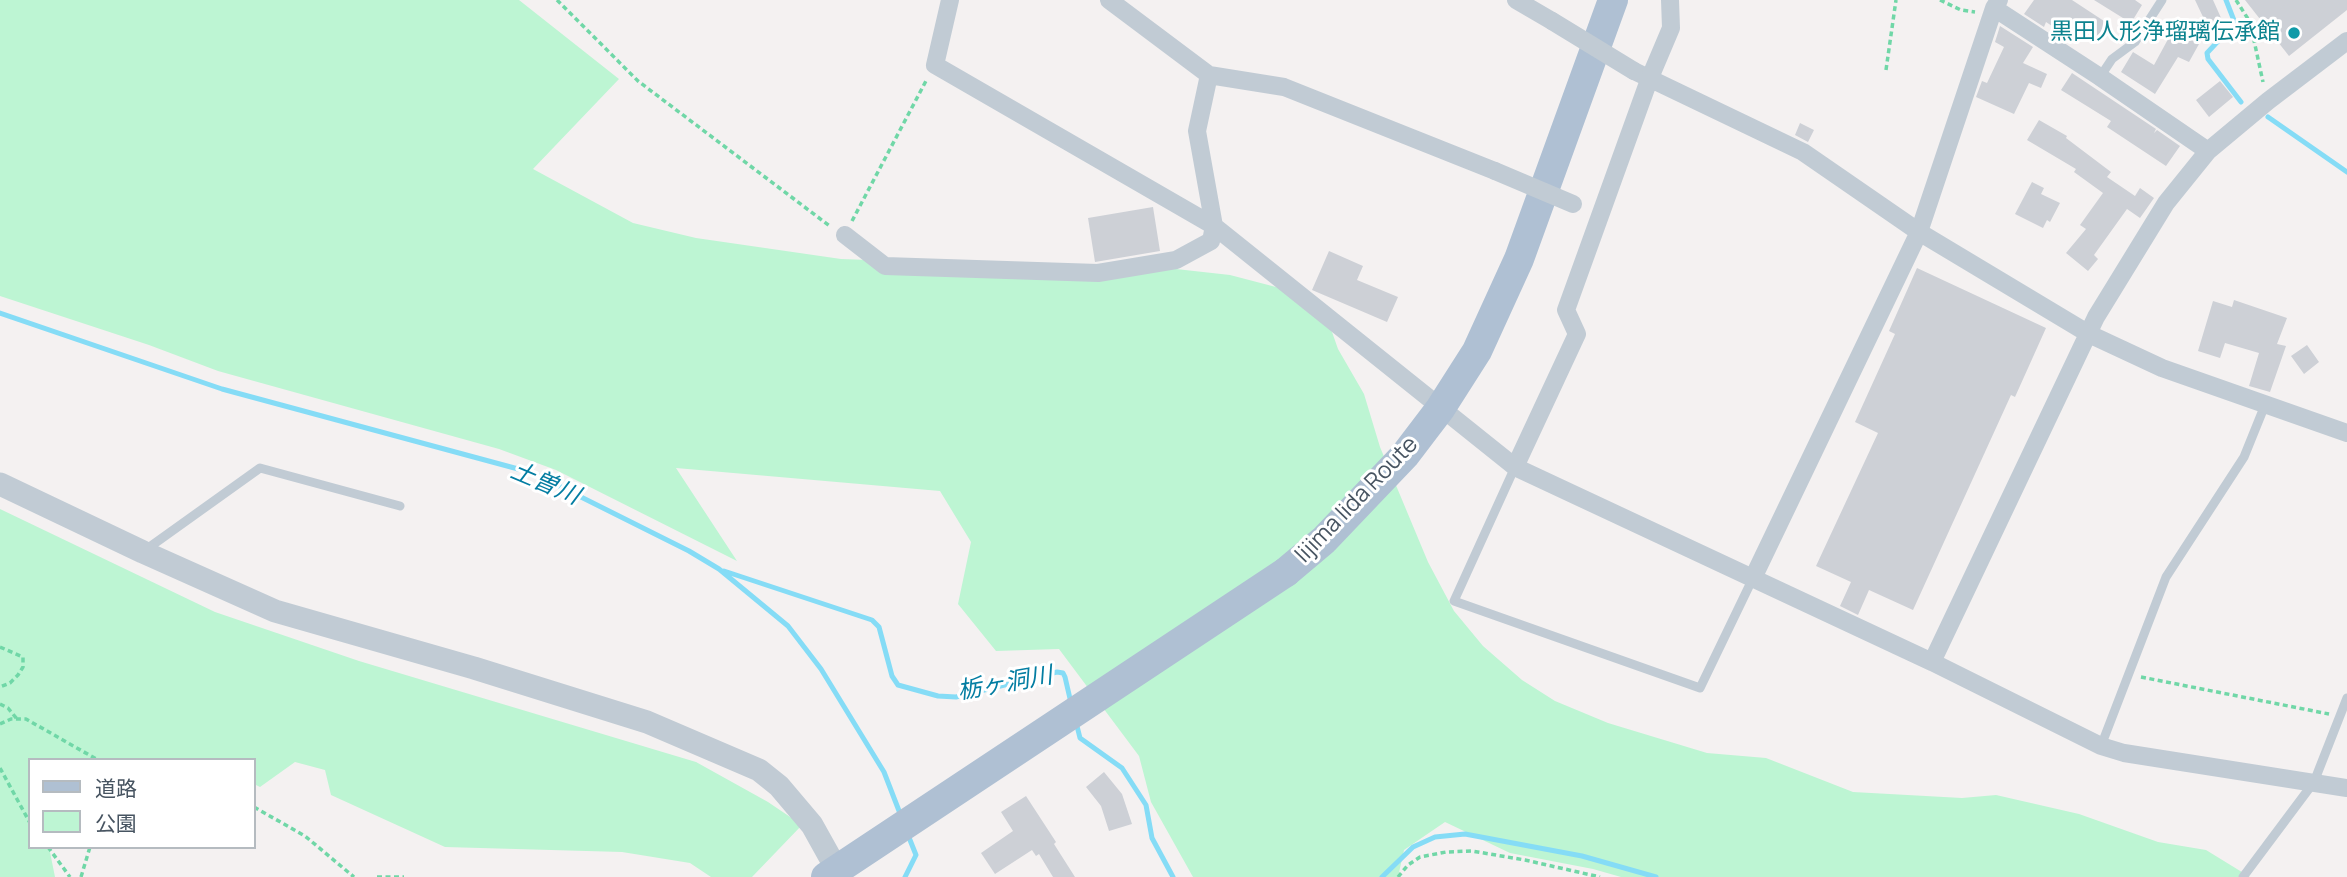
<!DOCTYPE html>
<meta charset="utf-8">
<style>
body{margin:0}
#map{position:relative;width:2347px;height:877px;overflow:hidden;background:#f4f1f1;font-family:Manrope,"Noto Sans JP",sans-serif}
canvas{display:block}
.legend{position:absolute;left:28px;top:758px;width:228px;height:91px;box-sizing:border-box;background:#fff;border:2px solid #b5bbc0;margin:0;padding:9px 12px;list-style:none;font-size:21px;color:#475461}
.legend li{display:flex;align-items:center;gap:14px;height:35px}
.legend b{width:35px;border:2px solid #b5bbc0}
</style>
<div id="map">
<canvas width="2347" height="877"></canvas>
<ul class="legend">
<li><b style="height:9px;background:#afc0d3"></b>道路</li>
<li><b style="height:19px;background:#bdf5d3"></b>公園</li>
</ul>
</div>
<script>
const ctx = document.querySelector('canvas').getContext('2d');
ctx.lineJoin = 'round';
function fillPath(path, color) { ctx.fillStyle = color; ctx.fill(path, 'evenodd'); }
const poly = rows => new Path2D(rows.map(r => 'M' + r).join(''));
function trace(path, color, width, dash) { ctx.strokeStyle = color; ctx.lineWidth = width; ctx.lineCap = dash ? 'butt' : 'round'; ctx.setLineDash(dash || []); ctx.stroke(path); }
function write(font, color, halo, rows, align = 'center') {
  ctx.font = font + ' Manrope,"Noto Sans JP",sans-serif'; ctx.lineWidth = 6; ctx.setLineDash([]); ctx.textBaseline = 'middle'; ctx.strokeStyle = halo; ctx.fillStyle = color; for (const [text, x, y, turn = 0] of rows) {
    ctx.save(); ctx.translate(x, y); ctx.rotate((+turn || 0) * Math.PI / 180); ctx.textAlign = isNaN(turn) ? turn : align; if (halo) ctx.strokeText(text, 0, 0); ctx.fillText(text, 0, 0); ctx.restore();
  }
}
fillPath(poly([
 [0,0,519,0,619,79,533,169,633,223,696,238,841,259,953,263,1149,266,1230,275,1295,292,1325,312,1338,349,1364,394,1380,447,1428,562,1454,611,1483,646,1522,680,1555,701,1608,723,1707,753,1766,758,1853,792,1962,798,1996,795,2079,814,2158,842,2206,850,2250,877,1621,877,1593,869,1510,853,1445,822,1404,850,1398,877,1193,877,1151,802,1139,756,1059,649,996,651,958,604,971,542,940,491,676,468,737,561,556,470,499,449,218,371,149,345,0,296],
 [0,509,215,612,359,661,696,762,768,802,802,825,752,877,711,877,690,863,622,852,445,847,331,795,325,770,295,762,260,787,254,784,254,760,176,760,161,758,157,760,30,760,30,847,49,847,55,877,0,877]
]), '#bdf5d3');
trace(poly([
 [2226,0,2235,23,2207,53,2208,59,2241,102],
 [2268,117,2347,172],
 [0,313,222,389,533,473,689,551,719,569,788,626,821,669,884,772,901,816],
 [724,571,872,620,879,627,892,676,898,685,938,696,956,697,1057,672,1063,673,1065,677,1071,703],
 [1076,722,1080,738,1122,768,1146,805,1152,838,1173,877],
 [905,877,916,855,908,835],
 [1382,877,1413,847,1435,837,1465,834,1582,856,1656,877]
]), '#85dcf6', 5);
fillPath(poly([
 [2034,0,2072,0,2107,23,2095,41,2079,30,2073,40,2046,22,2044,27,2024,14],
 [2094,0,2135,0,2142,5,2131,23],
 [2195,0,2213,0,2226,29,2212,36],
 [2245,0,2347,0,2347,10,2289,56],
 [2000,26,2033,47,2023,63,2047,74,2041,88,2029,83,2014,114,1976,97,1982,81,1987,83,2004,47,1995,42],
 [2173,30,2199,44,2189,62,2178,57,2155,94,2121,72,2133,52,2154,65],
 [2072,73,2156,129,2154,133,2157,130,2180,146,2166,166,2107,127,2111,121,2061,90],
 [2220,81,2233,97,2209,117,2196,100],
 [2039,120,2067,136,2066,138,2111,172,2107,177,2135,196,2140,188,2154,198,2140,218,2127,209,2094,255,2098,259,2088,271,2066,253,2086,229,2080,225,2103,193,2074,172,2076,169,2027,140],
 [1800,123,1814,130,1808,142,1795,135],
 [2032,182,2044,188,2041,194,2060,203,2050,222,2047,220,2043,228,2015,214],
 [1153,207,1160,251,1095,262,1088,218],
 [1329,251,1363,266,1357,280,1398,297,1387,322,1312,290],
 [1917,268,2046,328,2015,397,2011,395,1913,610,1869,590,1858,615,1840,606,1851,582,1816,566,1878,433,1855,422,1895,334,1889,331],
 [2234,300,2287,318,2277,344,2286,346,2270,392,2249,386,2259,353,2225,343,2220,358,2198,351,2213,301,2232,307],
 [2307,345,2319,362,2304,374,2291,356],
 [1104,772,1122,794,1132,824,1109,831,1101,806,1086,787],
 [1026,796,1056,842,1054,844,1075,877,1053,877,1039,854,1036,856,1032,850,995,874,981,853,1013,831,1001,812]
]), '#cdd0d6');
trace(poly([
 [557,0,638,81,831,227],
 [1940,0,1961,10,1975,12],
 [2236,0,2250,22,2263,82],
 [1886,70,1896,0],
 [852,221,927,79],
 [0,647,23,657,23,667,18,675,10,683,0,687],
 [2141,677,2329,714],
 [0,704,8,708,17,719],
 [0,724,11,719,26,719,98,760],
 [0,768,30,823],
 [254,807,305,836,354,877],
 [48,847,70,877],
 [81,877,90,847],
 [377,877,404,877],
 [1398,877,1408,865,1420,857,1446,852,1472,851,1525,860,1600,877]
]), '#70d7a7', 3.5, [5, 3.5]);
trace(poly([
 [2100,77,2112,59,2135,42,2162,0],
 [1515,467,1454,601,1700,688,1753,578],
 [144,551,260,468,400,506],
 [2101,746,2166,577,2244,457,2265,405],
 [2243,877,2314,782,2347,698]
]), '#c1cbd4', 9);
trace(poly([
 [950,0,935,65,1214,226,1515,467,1932,662,2101,746,2124,753,2347,788],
 [1109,0,1209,75,1284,87,1495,171],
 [1516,0,1552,21],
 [1994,8,2100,77,2208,151],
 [1634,71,1803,152,1919,232,2089,334,2162,368,2347,433],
 [845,235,885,266,1098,273,1176,260,1211,241,1214,226,1197,131,1209,75],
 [1515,467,1577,334,1566,310,1649,80,1671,28,1670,0],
 [1753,578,1919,232,1994,8,1999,0],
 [1932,662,2096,317,2166,203,2208,151,2268,101,2347,41]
]), '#c1cbd4', 18);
trace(poly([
 [0,484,143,552,275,611,474,668,647,722,759,770,779,786,812,825,841,877]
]), '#c1cbd4', 23);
trace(poly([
 [1286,572,1324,540,1405,455,1440,409,1477,351,1519,259,1613,0]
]), '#afc0d3', 30);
trace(poly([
 [1552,21,1634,71],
 [1495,171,1573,204]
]), '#c1cbd4', 18);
trace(poly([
 [826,877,1286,572]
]), '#afc0d3', 30);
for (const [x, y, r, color] of [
 [2294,33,7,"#0f9aa8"]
]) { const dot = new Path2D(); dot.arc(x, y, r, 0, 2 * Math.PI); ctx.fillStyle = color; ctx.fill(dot); trace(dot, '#fff', 2.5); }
write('23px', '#0d838f', '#fff', [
 ["黒田人形浄瑠璃伝承館",2280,33]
], 'right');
write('23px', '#475461', '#fff', [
 ["Iijima Iida Route",1357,500,-46]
]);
write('italic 24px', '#037da2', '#fff', [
 ["土曽川",545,484,23],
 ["栃ヶ洞川",1005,684,-10]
]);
</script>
